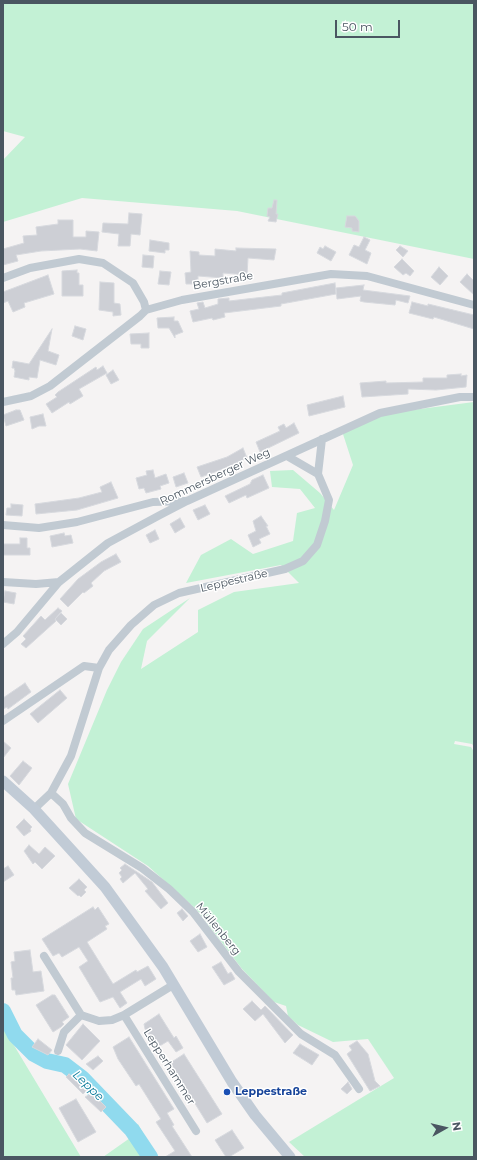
<!DOCTYPE html>
<meta charset="utf-8">
<style>
body{margin:0}
#map{position:relative;width:477px;height:1160px;overflow:hidden;background:#f5f3f3;font-family:Montserrat,sans-serif}
canvas{display:block}
.frame{position:absolute;inset:0;border:4px solid #4a5661;pointer-events:none}
.north{position:absolute;left:425px;top:1108px;width:40px;height:40px;-webkit-text-stroke:3px #fff;paint-order:stroke;rotate:82deg;font-size:11px;font-weight:700;line-height:16px;text-align:center;color:#4a5661}
.north::after{content:'';display:block;margin:auto;width:14px;height:18px;background:#4a5661;clip-path:polygon(50% 0,100% 100%,50% 72%,0 100%)}
.scale{position:absolute;left:335px;top:20px;width:65px;height:18px;box-sizing:border-box;border:2px solid #4a5661;border-top:0;padding-left:5px;font-size:12px;line-height:14px;white-space:nowrap;color:#4a5661;-webkit-text-stroke:3px #fff;paint-order:stroke}
</style>
<div id="map">
<canvas width="477" height="1160"></canvas>
<div class="frame"></div>
<div class="north">N</div>
<div class="scale">50 m</div>
</div>
<script>
const ctx = document.querySelector('canvas').getContext('2d');
ctx.lineJoin = 'round';
function fillPath(path, color) { ctx.fillStyle = color; ctx.fill(path, 'evenodd'); }
const poly = rows => new Path2D(rows.map(r => 'M' + r).join(''));
function trace(path, color, width, dash) { ctx.strokeStyle = color; ctx.lineWidth = width; ctx.lineCap = dash ? 'butt' : 'round'; ctx.setLineDash(dash || []); ctx.stroke(path); }
function write(font, color, halo, rows, align = 'center') {
  ctx.font = font + ' Montserrat,sans-serif'; ctx.lineWidth = 3; ctx.setLineDash([]); ctx.textBaseline = 'middle'; ctx.strokeStyle = halo; ctx.fillStyle = color; for (const [text, x, y, turn = 0] of rows) {
    ctx.save(); ctx.translate(x, y); ctx.rotate((+turn || 0) * Math.PI / 180); ctx.textAlign = isNaN(turn) ? turn : align; if (halo) ctx.strokeText(text, 0, 0); ctx.fillText(text, 0, 0); ctx.restore();
  }
}
fillPath(poly([
 [3,3,474,3,474,259,237,211,82,198,3,222,3,160,25,137,3,131],
 [474,402,474,747,472,744,455,741,454,744,471,747,474,752,474,1157,305,1157,289,1142,394,1078,368,1039,333,1042,298,1025,288,1016,286,1006,274,1002,242,969,197,910,148,866,76,819,68,784,107,690,121,662,143,629,190,598,147,641,141,669,198,632,198,610,234,592,299,583,281,565,186,583,201,555,231,539,253,554,293,541,297,513,315,508,300,489,272,487,270,471,293,470,320,493,334,510,353,465,342,431,381,414],
 [3,1027,81,1157,3,1157],
 [138,1124,156,1157,103,1157,130,1138,132,1130]
]), '#c3f1d5');
trace(poly([
 [3,1011,15,1035,34,1054,47,1061,65,1065,82,1078,132,1130,150,1157]
]), '#90daee', 16);
const building = poly([
 [274,200,277,200,276,214,278,214,276,222,268,221,270,217,267,216,268,208,272,208,274,200],
 [129,213,142,214,140,235,131,234,130,246,118,246,119,234,102,232,103,223,128,224,129,213],
 [347,216,355,216,359,221,359,232,352,231,352,228,345,227,347,216],
 [58,220,73,220,73,237,86,237,86,231,99,232,97,251,80,249,41,251,16,255,18,261,3,265,3,249,24,243,23,236,37,235,36,227,58,224,58,220],
 [364,237,370,240,365,250,371,253,367,264,349,255,354,245,359,247,364,237],
 [150,240,169,243,169,250,165,250,165,253,149,251,150,240],
 [325,246,336,252,331,261,317,253,320,247,323,249,325,246],
 [400,246,408,251,403,257,396,250,400,246],
 [236,248,276,249,274,260,248,258,247,275,223,273,223,278,198,276,198,284,186,284,185,273,191,272,190,251,199,252,199,255,215,256,215,249,236,251,236,248],
 [143,255,154,256,153,268,142,267,143,255],
 [402,259,414,271,410,276,406,273,403,275,394,267,402,259],
 [439,267,448,276,440,285,431,277,439,267],
 [77,270,77,273,79,273,79,285,83,285,83,296,62,296,62,271,77,270],
 [160,271,171,272,169,285,158,284,160,271],
 [467,274,474,281,474,295,460,282,467,274],
 [48,275,54,294,24,303,25,307,13,312,8,301,3,303,3,292,48,275],
 [100,282,114,283,114,303,120,304,121,315,113,316,113,312,99,310,100,282],
 [335,283,336,294,281,304,281,306,224,313,225,317,213,320,212,318,193,322,190,311,199,309,197,303,203,302,205,308,218,304,218,299,229,298,229,301,282,295,282,293,335,283],
 [364,285,363,290,410,296,408,303,396,300,395,305,364,302,360,301,361,296,337,299,336,288,364,285],
 [412,302,428,306,428,304,474,315,474,329,434,317,433,319,409,313,412,302],
 [174,317,174,321,178,321,183,332,175,335,175,338,169,328,158,328,157,318,174,317],
 [75,326,86,329,83,340,72,336,75,326],
 [52,329,48,351,59,355,56,365,40,360,37,378,29,377,29,380,14,377,15,371,14,368,12,368,13,361,29,364,52,329],
 [149,333,149,348,141,348,141,344,131,344,130,334,149,333],
 [103,366,107,373,79,389,83,396,70,404,69,402,52,413,46,404,57,397,55,395,58,392,96,367,97,370,103,366],
 [113,370,119,380,111,384,106,375,113,370],
 [461,374,461,376,467,375,466,387,436,390,408,389,408,394,362,397,360,383,386,381,386,383,423,382,423,378,447,378,447,375,461,374],
 [343,396,345,407,309,416,307,405,343,396],
 [16,410,20,410,24,420,6,426,3,415,16,410],
 [43,414,46,426,39,426,32,429,30,417,43,414],
 [294,423,299,433,260,452,256,442,280,431,278,427,284,424,286,428,294,423],
 [243,448,247,458,223,469,201,477,197,467,227,457,243,448],
 [153,470,155,478,166,474,169,483,160,486,161,489,146,493,144,488,139,489,136,478,147,475,146,471,153,470],
 [184,473,188,483,176,487,173,477,184,473],
 [263,475,269,488,247,498,246,495,229,503,225,496,250,484,252,480,263,475],
 [111,482,118,498,77,510,36,514,35,504,79,498,102,492,100,487,111,482],
 [11,504,23,505,22,516,6,515,7,508,11,508,11,504],
 [205,505,210,514,198,520,193,510,205,505],
 [261,516,268,526,266,526,270,534,259,539,261,543,253,547,248,535,256,531,253,521,261,516],
 [180,518,185,527,175,533,170,524,180,518],
 [155,530,159,539,150,543,146,535,155,530],
 [64,533,65,536,71,535,73,543,52,547,50,536,64,533],
 [20,538,27,538,27,548,30,548,30,555,3,555,3,544,20,544,20,538],
 [116,554,121,562,104,571,91,583,93,586,84,593,83,592,68,607,60,599,78,579,101,562,116,554],
 [5,591,16,593,14,604,3,602,5,591],
 [58,608,62,611,55,619,56,621,26,648,21,644,26,639,23,636,41,616,45,620,58,608],
 [61,613,67,619,61,625,55,619,61,613],
 [25,683,31,692,8,709,7,707,3,709,3,698,25,683],
 [60,690,67,698,38,723,30,714,60,690],
 [3,741,11,748,3,758,3,741],
 [23,761,32,768,19,785,10,776,23,761],
 [24,819,32,827,30,829,31,831,24,836,16,827,24,819],
 [29,845,39,854,45,847,55,856,42,869,35,862,33,864,24,851,29,845],
 [125,864,152,882,168,903,161,909,145,891,148,889,135,873,123,883,120,879,122,877,119,873,122,870,120,868,125,864],
 [8,866,14,875,3,882,3,869,8,866],
 [79,879,87,887,84,890,86,892,81,897,79,895,78,896,69,888,79,879],
 [93,907,95,910,98,907,109,924,105,926,107,929,87,942,113,984,136,970,137,972,148,966,156,979,145,986,141,979,120,992,127,1003,120,1008,113,997,100,1002,79,967,88,961,79,947,62,957,59,953,53,956,42,939,93,907],
 [182,909,188,916,183,921,177,913,182,909],
 [200,934,207,947,198,952,190,941,200,934],
 [30,950,33,972,41,971,44,991,16,995,15,990,12,990,11,978,13,978,11,962,15,961,14,952,30,950],
 [221,962,228,974,231,972,235,979,224,985,212,967,221,962],
 [52,995,55,995,69,1017,62,1022,64,1024,61,1027,53,1032,36,1005,52,995],
 [252,1001,261,1010,265,1006,293,1035,285,1043,263,1014,255,1021,243,1009,252,1001],
 [159,1014,174,1038,176,1036,183,1048,176,1052,168,1041,158,1047,145,1029,144,1024,159,1014],
 [83,1024,100,1041,82,1060,66,1045,83,1024],
 [129,1037,174,1109,167,1113,174,1125,172,1126,192,1157,165,1157,175,1151,156,1122,161,1119,139,1084,136,1086,118,1059,113,1047,129,1037],
 [38,1039,52,1050,48,1055,32,1047,38,1039],
 [357,1041,368,1054,375,1081,380,1086,370,1091,347,1054,352,1050,349,1046,357,1041],
 [300,1044,319,1055,312,1065,293,1053,300,1044],
 [184,1054,222,1114,207,1123,170,1063,184,1054],
 [98,1056,103,1061,93,1070,86,1064,98,1056],
 [69,1074,88,1089,83,1094,66,1077,69,1074],
 [348,1082,352,1089,347,1094,341,1089,348,1082],
 [92,1093,106,1107,101,1112,85,1097,92,1093],
 [76,1099,96,1132,78,1142,59,1108,76,1099],
 [232,1130,244,1148,229,1157,226,1157,215,1140,232,1130]
]);
fillPath(building, '#cdcfd5');
trace(building, '#d7d9de', 1);
trace(poly([
 [3,278,30,268,79,259,103,263,133,283,144,302,146,310],
 [3,402,31,396,50,386,140,316,146,310,182,300,331,274,367,276,474,305],
 [287,456,318,474],
 [3,525,39,528,77,522,153,502,185,501],
 [3,582,36,584,59,582],
 [3,644,17,632,59,582,108,543,160,515,187,501,380,413,460,397,474,397],
 [3,721,84,666,99,668],
 [51,793,63,804,71,818,85,833,142,868,169,889,193,912,239,972,301,1034,335,1055,359,1089],
 [34,809,51,793,71,756,99,668,109,650,131,625,154,605,179,593,285,569,303,561,317,545,325,521,329,500,318,474,322,439],
 [44,956,81,1015],
 [173,985,124,1015,196,1131],
 [58,1051,64,1032,81,1015,99,1021,112,1020,124,1015]
]), '#c1cad2', 8);
trace(poly([
 [3,781,34,809,105,887,163,967,232,1082,255,1115,290,1157]
]), '#c1cbd6', 11);
for (const [x, y, r, color] of [
 [227,1092,4,"#1a4fb4"]
]) { const dot = new Path2D(); dot.arc(x, y, r, 0, 2 * Math.PI); ctx.fillStyle = color; ctx.fill(dot); trace(dot, '#fff', 1.5); }
write('11px', '#4a5661', '#fff', [
 ["Bergstraße",223,281,-10],
 ["Rommersberger Weg",215,477,-25],
 ["Leppestraße",234,581,-13],
 ["Müllenberg",218,929,51],
 ["Lepperhammer",169,1067,58]
]);
write('bold 11px', '#164399', '#fff', [
 ["Leppestraße",235,1092]
], 'left');
write('italic 12px', '#0c7c9b', '#fff', [
 ["Leppe",88,1086,44]
]);
</script>
